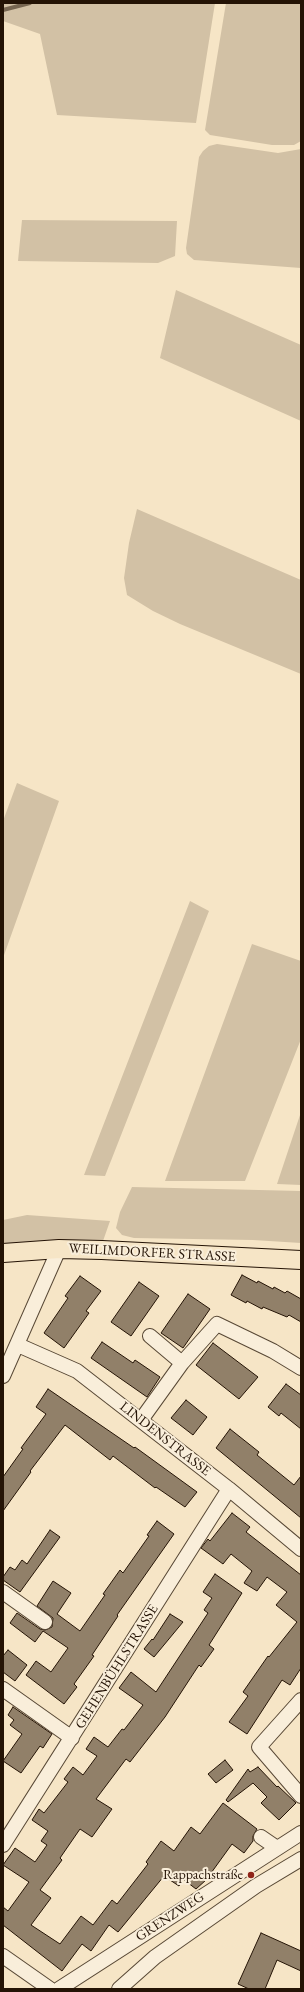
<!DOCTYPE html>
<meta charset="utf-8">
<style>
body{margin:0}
#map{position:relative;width:304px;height:1992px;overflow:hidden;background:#f6e5c6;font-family:"EB Garamond",serif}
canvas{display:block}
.frame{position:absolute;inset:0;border:4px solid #241305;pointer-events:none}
</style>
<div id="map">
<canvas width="304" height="1992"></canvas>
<div class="frame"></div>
</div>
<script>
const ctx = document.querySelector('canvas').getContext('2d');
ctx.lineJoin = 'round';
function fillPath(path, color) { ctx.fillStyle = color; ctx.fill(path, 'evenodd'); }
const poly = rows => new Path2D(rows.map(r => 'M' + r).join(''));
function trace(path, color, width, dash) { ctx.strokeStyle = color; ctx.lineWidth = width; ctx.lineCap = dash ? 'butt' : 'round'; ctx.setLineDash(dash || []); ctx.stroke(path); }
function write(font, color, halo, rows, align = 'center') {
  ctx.font = font + ' "EB Garamond",serif'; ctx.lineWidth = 4; ctx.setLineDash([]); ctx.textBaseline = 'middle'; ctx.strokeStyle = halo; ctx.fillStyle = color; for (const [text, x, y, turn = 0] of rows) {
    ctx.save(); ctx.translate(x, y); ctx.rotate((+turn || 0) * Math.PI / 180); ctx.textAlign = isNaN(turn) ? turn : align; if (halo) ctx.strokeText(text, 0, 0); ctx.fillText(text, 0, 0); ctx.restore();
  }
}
fillPath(poly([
 [3,3,215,3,196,123,57,115,40,34,3,21],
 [226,3,301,3,301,141,294,145,272,145,210,135,205,130],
 [217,144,278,153,301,149,301,268,194,260,187,254,186,248,199,157,203,151,209,146],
 [22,220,177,221,175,256,158,263,18,261],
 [176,290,301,345,301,421,160,358],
 [137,509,301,580,301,674,180,624,153,611,127,595,124,578,129,543],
 [17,783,59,801,3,958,3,821],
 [190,901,209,911,105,1176,84,1175],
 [252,944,301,961,301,1039,245,1181,165,1181],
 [301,1112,301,1185,277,1184],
 [132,1187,301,1191,301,1243,253,1240,134,1238,122,1235,116,1228,120,1212],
 [27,1215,110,1221,103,1241,60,1240,3,1246,3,1220]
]), '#d2c1a5');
trace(poly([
 [3,10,30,3]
]), '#776651', 4);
const building = poly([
 [242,1275,257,1283,258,1281,273,1289,274,1287,285,1293,287,1291,301,1299,301,1322,289,1315,287,1317,263,1307,262,1309,247,1301,246,1303,231,1295,242,1275],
 [80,1276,101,1291,86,1311,89,1313,64,1348,44,1333,68,1298,65,1296,80,1276],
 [139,1282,159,1296,131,1336,111,1322,139,1282],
 [188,1294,210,1309,183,1348,161,1333,188,1294],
 [102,1342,133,1363,135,1360,160,1377,147,1397,91,1358,102,1342],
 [213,1343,258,1377,239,1399,196,1365,213,1343],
 [286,1384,301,1395,301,1429,281,1413,279,1416,268,1407,286,1384],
 [48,1389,134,1448,135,1447,197,1492,185,1507,156,1487,155,1488,113,1456,110,1460,65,1425,30,1471,31,1472,3,1511,3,1477,23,1449,21,1448,46,1414,36,1407,48,1389],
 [186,1400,207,1417,193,1435,171,1418,186,1400],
 [230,1429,259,1452,257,1455,294,1485,301,1476,301,1518,216,1448,230,1429],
 [232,1513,250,1527,246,1532,301,1575,301,1668,290,1685,282,1680,247,1734,229,1722,248,1696,243,1692,268,1656,269,1657,297,1622,276,1605,287,1592,267,1577,257,1591,244,1583,252,1571,231,1554,223,1564,201,1548,208,1539,210,1541,232,1513],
 [157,1521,174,1534,117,1615,118,1616,92,1655,94,1656,74,1684,77,1687,64,1704,26,1675,36,1661,51,1672,68,1648,43,1631,35,1642,10,1623,17,1613,40,1629,45,1630,52,1627,53,1618,37,1606,53,1581,71,1593,57,1614,80,1631,105,1595,103,1594,120,1570,123,1573,149,1536,147,1535,157,1521],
 [50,1530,60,1537,20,1592,3,1580,3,1577,10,1567,15,1570,22,1560,27,1564,50,1530],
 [215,1574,242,1593,209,1645,214,1649,201,1667,199,1665,165,1717,130,1762,126,1759,96,1799,112,1809,92,1837,80,1829,60,1858,62,1860,40,1890,51,1898,31,1925,60,1944,81,1916,93,1925,112,1900,117,1904,148,1864,146,1862,161,1841,174,1851,191,1827,200,1834,223,1803,257,1829,253,1836,253,1841,244,1853,232,1844,206,1880,196,1889,183,1879,179,1886,164,1876,118,1932,109,1925,91,1951,82,1944,62,1971,3,1925,3,1907,8,1911,29,1882,3,1865,15,1848,35,1862,47,1845,41,1841,48,1831,32,1820,39,1809,44,1813,68,1782,64,1779,73,1767,83,1775,97,1756,86,1749,94,1737,108,1747,122,1729,124,1730,143,1705,119,1688,131,1672,156,1692,208,1613,204,1610,212,1598,203,1592,215,1574],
 [170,1614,183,1622,154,1657,144,1649,152,1639,153,1640,170,1614],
 [8,1650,27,1665,15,1681,3,1672,3,1656,8,1650],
 [13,1707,52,1734,43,1748,40,1746,21,1773,3,1761,22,1734,10,1725,14,1720,8,1715,13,1707],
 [225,1760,233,1770,216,1783,208,1774,225,1760],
 [258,1767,277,1787,278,1786,296,1803,279,1820,261,1803,267,1797,253,1783,228,1802,226,1800,248,1769,250,1772,258,1767],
 [261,1933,301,1951,301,1971,277,1960,265,1989,249,1989,238,1984,261,1933]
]);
fillPath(building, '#918069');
trace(building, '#241305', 1);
const minor = poly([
 [150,1336,182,1363],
 [18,1345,77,1371,229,1489,301,1549],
 [3,1376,59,1249],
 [141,1420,182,1363,217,1324,273,1351,301,1368],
 [3,1592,45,1622],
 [3,1689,72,1738],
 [301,1700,259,1747,301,1796],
 [261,1837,277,1848],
 [3,1845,229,1489],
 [3,1956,50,1989],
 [59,1989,301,1833],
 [119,1989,155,1957,256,1886,301,1859]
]);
const major = poly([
 [3,1253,59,1249,102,1250,301,1260]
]);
trace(minor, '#584835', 16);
trace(major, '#241305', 20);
trace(minor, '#f9eeda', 14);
trace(major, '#f6e5c6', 18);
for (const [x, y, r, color] of [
 [251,1875,4,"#8f2418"]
]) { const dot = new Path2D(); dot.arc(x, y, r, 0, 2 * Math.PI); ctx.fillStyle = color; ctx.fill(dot); trace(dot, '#f9eeda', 1.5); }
write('14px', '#241305', '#f9eeda', [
 ["WEILIMDORFER STRASSE",152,1253,3],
 ["LINDENSTRASSE",165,1439,38],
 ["GEHENBÜHLSTRASSE",117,1667,-58],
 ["GRENZWEG",170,1917,-33]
]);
write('14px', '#241305', '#f9eeda', [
 ["Rappachstraße",243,1875]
], 'right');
</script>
